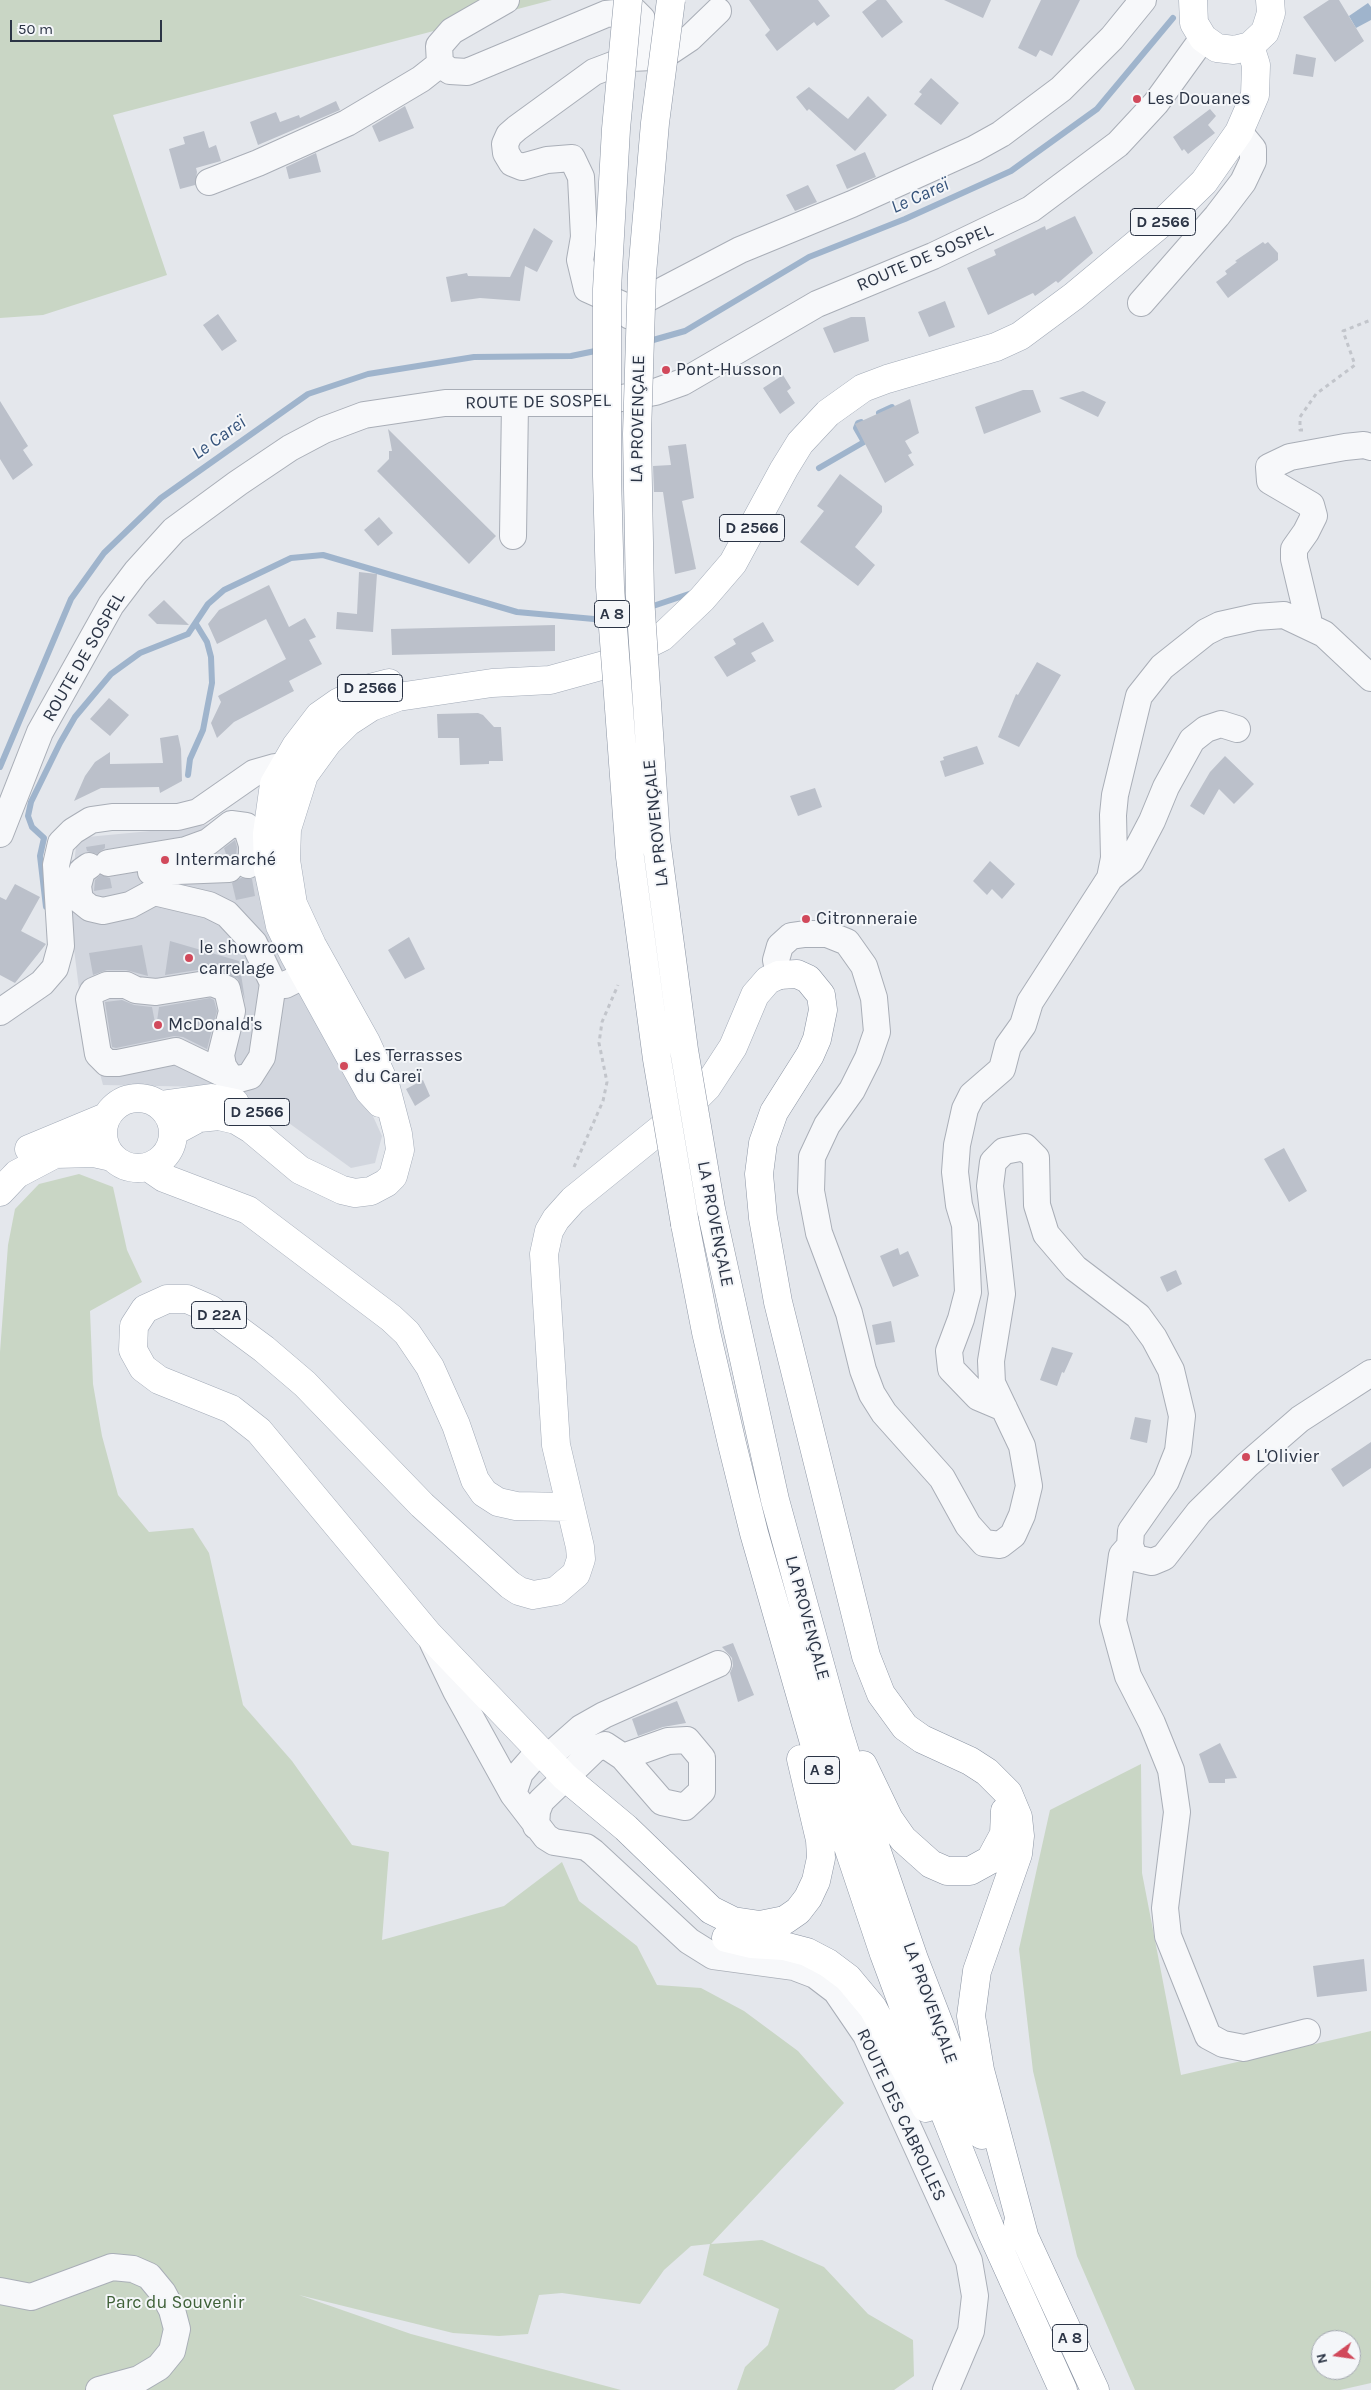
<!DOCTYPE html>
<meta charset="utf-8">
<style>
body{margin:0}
#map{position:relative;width:1371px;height:2390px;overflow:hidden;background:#e4e7ec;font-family:Karla,sans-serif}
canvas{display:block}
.north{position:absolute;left:1311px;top:2330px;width:50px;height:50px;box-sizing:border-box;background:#f4f6f9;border:1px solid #a4a8b1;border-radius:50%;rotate:256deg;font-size:14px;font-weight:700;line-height:20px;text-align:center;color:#2b3445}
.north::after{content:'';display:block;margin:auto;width:18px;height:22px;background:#d1495b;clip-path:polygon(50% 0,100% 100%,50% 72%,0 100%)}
.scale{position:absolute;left:10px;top:20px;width:152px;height:22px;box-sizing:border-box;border:2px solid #2b3445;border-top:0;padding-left:6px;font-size:15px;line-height:18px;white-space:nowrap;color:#2b3445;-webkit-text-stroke:4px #f4f6f9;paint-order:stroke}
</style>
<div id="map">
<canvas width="1371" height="2390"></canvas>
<div class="north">N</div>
<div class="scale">50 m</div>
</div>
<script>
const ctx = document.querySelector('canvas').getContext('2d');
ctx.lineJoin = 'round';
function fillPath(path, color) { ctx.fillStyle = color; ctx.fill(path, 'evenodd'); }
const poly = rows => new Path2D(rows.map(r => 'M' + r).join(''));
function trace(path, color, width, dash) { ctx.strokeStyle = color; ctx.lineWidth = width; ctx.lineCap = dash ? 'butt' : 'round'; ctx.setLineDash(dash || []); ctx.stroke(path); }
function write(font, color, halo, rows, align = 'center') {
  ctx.font = font + ' Karla,sans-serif'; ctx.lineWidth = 4; ctx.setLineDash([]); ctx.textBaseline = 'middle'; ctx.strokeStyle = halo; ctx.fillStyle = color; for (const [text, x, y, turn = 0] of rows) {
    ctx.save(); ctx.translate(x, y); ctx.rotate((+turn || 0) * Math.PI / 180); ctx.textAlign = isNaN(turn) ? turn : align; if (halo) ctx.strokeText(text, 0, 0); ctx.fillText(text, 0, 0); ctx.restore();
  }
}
fillPath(poly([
 [254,818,327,1015,382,1136,375,1163,351,1168,264,1105,210,1087,103,1085,80,997,69,909,77,838,182,828]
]), '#d2d6de');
fillPath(poly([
 [0,0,552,0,113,115,167,275,43,315,0,318],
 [79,1174,113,1187,127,1250,142,1282,90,1311,93,1384,102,1436,118,1495,149,1532,193,1528,209,1553,243,1705,292,1761,352,1845,389,1852,382,1940,504,1906,562,1862,579,1901,637,1946,657,1985,701,1988,744,2011,798,2051,844,2103,711,2244,762,2240,824,2267,868,2314,913,2340,914,2376,894,2390,737,2390,745,2367,768,2345,779,2309,703,2275,710,2244,691,2246,664,2270,640,2304,562,2293,539,2295,528,2334,499,2336,453,2333,299,2295,411,2334,621,2390,0,2390,0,1352,8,1245,15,1209,39,1184],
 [1141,1764,1142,1873,1181,2075,1371,2031,1371,2383,1340,2390,1135,2390,1077,2256,1033,2071,1019,1949,1050,1810],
 [1321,2340,1351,2340,1351,2370,1321,2370]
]), '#c9d6c5');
fillPath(poly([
 [1368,3,1371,7,1371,20,1356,28,1349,16]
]), '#9fb4cc');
trace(poly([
 [646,342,685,331,809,257,905,219,1011,171,1097,109,1173,18],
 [879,413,892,407],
 [819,468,864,442,856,428,858,423,861,422],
 [647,608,692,593],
 [0,767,71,599,104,553,161,498,308,394,368,374,474,357,571,356,600,350],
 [188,775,190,759,203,730,212,683,211,657,207,642,196,624],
 [46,907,40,856,44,838,32,827,28,816,31,802,60,743,75,717,111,674,140,653,188,634,208,604,224,590,291,558,323,555,517,612,594,619,606,617]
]), '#9fb4cc', 6);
fillPath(poly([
 [749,0,818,0,830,16,817,26,814,22,777,51,765,35,770,30],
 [877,0,886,0,903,22,882,38,862,12],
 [944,0,991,0,983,18],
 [1041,0,1080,0,1052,56,1040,50,1036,57,1018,48],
 [1329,0,1339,0,1364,41,1335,62,1303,17],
 [1296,54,1316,58,1313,77,1293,74],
 [931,78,959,103,941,125,914,104,922,94,919,92],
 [809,87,848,119,868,96,887,115,855,151,809,109,807,111,796,97],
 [336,101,340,110,258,145,250,122,276,112,280,122,299,115,300,118],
 [405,106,414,128,379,142,372,126],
 [1210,109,1216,116,1208,125,1215,133,1188,154,1184,149,1182,151,1173,137],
 [204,131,209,148,216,145,221,161,196,168,197,172,195,185,180,189,169,149,185,144,183,137],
 [865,152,876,177,847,189,836,165],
 [316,153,321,172,289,179,286,167],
 [808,185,817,202,795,211,786,195],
 [1075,216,1093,253,1058,283,1056,281,1035,296,1033,293,988,315,967,268,996,255,994,250,1045,226,1046,230],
 [534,228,553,241,537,272,525,266,520,301,480,298,451,302,446,277,467,273,468,276,510,277],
 [1263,242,1265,244,1268,242,1278,253,1278,260,1228,298,1216,282,1227,274,1225,271,1237,262,1235,261],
 [945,301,955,327,929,337,918,312],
 [218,314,237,341,222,351,203,325],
 [851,317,865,317,869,341,834,353,823,328],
 [783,375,791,388,787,391,795,403,780,414,763,388],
 [1023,390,1033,390,1041,412,984,434,975,407],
 [1083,391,1106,402,1098,417,1059,398],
 [910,399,919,433,905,441,912,453,908,455,914,465,885,483,855,424],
 [0,401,28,446,23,450,33,465,13,480,0,459],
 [388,429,496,536,469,564,377,471,389,459,389,451,392,451],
 [686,444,694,498,682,501,696,569,675,574,663,492,654,492,653,466,671,465,668,446],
 [840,474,882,506,882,512,855,547,875,565,858,586,800,542,824,511,817,506],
 [379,517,393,533,378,546,364,530],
 [359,572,377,574,373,632,336,629,337,612,357,614],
 [269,585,289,627,305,618,316,637,309,640,322,664,289,681,294,691,234,722,217,738,211,723,221,702,218,696,286,659,266,619,217,644,208,624,219,610],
 [164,600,189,625,157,624,148,615],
 [763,622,774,641,751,653,756,661,727,677,714,657,736,644,733,639],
 [555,625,555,651,392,655,391,629],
 [1037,662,1061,675,1019,747,998,737,1016,694,1018,695],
 [109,698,129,715,110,736,90,719],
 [478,713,483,715,494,727,501,727,503,761,489,761,489,764,460,765,459,738,438,738,437,714],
 [178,735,181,749,182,781,160,793,159,787,101,788,74,801,85,776,95,762,110,752,110,764,163,763,160,738],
 [977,746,984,764,945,777,940,761,944,760,943,757],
 [1225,756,1254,784,1234,804,1219,789,1204,815,1190,806,1210,772],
 [815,788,822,807,798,816,790,796],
 [235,840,237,847,236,856,226,854,224,848],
 [105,844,105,848,97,854,87,851,86,847],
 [990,861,1015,884,1002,899,992,889,987,895,973,881],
 [100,875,110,878,112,888,94,891,95,880],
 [241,878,252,879,255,896,236,900,232,883],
 [15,884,40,897,21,931,46,944,15,983,0,975,0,897,6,900],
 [409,937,425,969,405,979,388,950],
 [170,941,239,961,245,1000,238,979,218,969,210,968,165,975],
 [142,945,148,976,126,970,107,970,93,975,89,953],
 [210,998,214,1000,217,1011,207,1049,183,1037,174,1036,116,1048,112,1047,105,1002,122,1000,134,1005,152,1007,156,1028,159,1007],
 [423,1080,430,1096,415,1106,406,1089],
 [1284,1148,1307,1191,1289,1202,1264,1159],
 [898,1248,900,1255,908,1251,919,1276,893,1287,880,1256],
 [1176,1270,1182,1284,1167,1292,1160,1277],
 [891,1321,895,1342,876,1345,872,1325],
 [1052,1347,1073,1353,1064,1373,1062,1372,1057,1386,1040,1380],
 [1135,1417,1151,1420,1147,1443,1130,1439],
 [1371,1442,1371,1468,1343,1487,1331,1469],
 [733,1643,754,1695,738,1702,730,1673,733,1666,732,1658,722,1647],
 [677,1701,686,1723,663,1727,638,1736,632,1719],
 [1220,1743,1237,1778,1225,1779,1225,1783,1209,1783,1199,1754],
 [1364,1959,1367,1991,1317,1997,1313,1966]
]), '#bbc0ca');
const minor = poly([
 [506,0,452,31,439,46,440,64,450,71,467,72,606,14,634,11,642,19,647,32,643,45,631,58],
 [209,182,258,163,347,123,421,79,440,64],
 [1141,303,1217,216,1243,182,1253,161,1253,149,1239,132],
 [625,306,587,289,580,260,584,237,581,177,572,158,547,160,522,167,512,163,506,153,505,144,509,135,517,128,594,72,631,58,652,57,672,50,690,38,718,11],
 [630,316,631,307,740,250,852,204,974,149,1001,134,1061,89,1112,38,1143,0],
 [513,536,515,404],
 [1307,626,1308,618,1294,559,1294,549,1306,532,1314,516,1311,505,1270,481,1269,467,1290,457,1345,447,1364,445,1371,447],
 [0,834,40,732,111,605,136,572,174,530,238,483,290,448,324,430,364,415,445,403,594,403,655,392,683,382,817,304,933,256,1031,209,1118,144,1156,103,1203,38],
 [108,863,186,850,208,842,231,824,246,826,252,845,252,856,248,865],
 [89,866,82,871,78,886,80,900,90,908,103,911,130,905,154,892,209,905,227,914,254,943,273,983,285,985,309,973,314,975,321,986],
 [151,872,229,869],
 [1110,878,1131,861,1152,821,1166,787,1192,740,1206,729,1221,724,1237,729],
 [779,975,776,960,780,946,791,936,805,934,827,934,847,942,864,966,874,998,877,1032,868,1058,852,1090,827,1125,812,1157,811,1191,819,1233,849,1313,863,1370,872,1394,884,1413,942,1478,968,1525,984,1543,1000,1545,1013,1535,1022,1515,1029,1486,1022,1446,992,1383,991,1361,1002,1294,990,1186,993,1162,1004,1151,1025,1147,1036,1158,1037,1205,1046,1234,1075,1268,1138,1316,1154,1338,1171,1370,1182,1416,1178,1451,1166,1481,1131,1531,1130,1546,1135,1558,1152,1562,1164,1557,1199,1512,1247,1465,1300,1419,1371,1373],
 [0,1012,42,983,55,968,61,946,56,865,61,843,73,831,91,820,112,817,178,817,198,812,254,773,275,767,300,774],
 [230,1077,223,1066,221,1055,232,1011,227,989,212,983,156,992,136,990,126,985,107,985,93,991,89,999,98,1054,107,1063,118,1063,176,1051,230,1077,239,1079,250,1076,262,1057,273,983],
 [1004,1408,978,1397,951,1369,949,1351,961,1319,968,1292,965,1225,959,1205,955,1172,957,1145,965,1109,972,1095,1002,1069,1008,1046,1023,1025,1030,1002,1110,878,1114,858,1113,815,1115,795,1139,696,1162,667,1206,632,1220,625,1256,617,1284,615,1324,634,1371,678],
 [1130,1546,1122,1555,1113,1621,1128,1676,1152,1723,1171,1770,1177,1812,1165,1908,1168,1936,1208,2036,1223,2044,1244,2048,1307,2032],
 [433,1643,456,1691,513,1794,546,1837,554,1842,586,1847,593,1852,689,1941,713,1956,794,1967,815,1975,836,1991,866,2035,969,2261,975,2296,971,2331,946,2390],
 [547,1758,581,1728,604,1715,718,1664],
 [513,1794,520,1773,540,1750],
 [536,1826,537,1811,541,1801,595,1749,605,1745,623,1757,662,1802,685,1807,702,1791,702,1758,687,1740,668,1741,623,1757],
 [0,2291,31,2297,112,2267,133,2269,149,2276,163,2293,172,2310,177,2329,172,2351,159,2367,139,2379,99,2390]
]);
const major = poly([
 [1193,0,1194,23,1203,38,1217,48,1234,50,1250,46,1265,32,1271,13,1270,0],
 '103 1133a35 35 0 1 1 70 0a35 35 0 1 1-70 0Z',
 [380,1103,369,1091,294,955,280,926,268,869,267,834,274,784,296,746,319,716,339,702,366,689,389,683],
 [160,1105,211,1098,235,1103],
 [173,1132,199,1118,219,1116,236,1120,251,1129,300,1170,342,1190,355,1193,371,1191,386,1183,393,1176,400,1150,398,1134,385,1084,366,1042,312,945,293,904,286,860,287,829,304,775,328,742,348,722,371,707,398,697,492,683,550,680,608,664,662,637,702,599,733,563,784,469,800,443,828,413,863,388,887,379,996,347,1020,336,1074,296,1164,221,1204,182,1239,132,1255,95,1256,65,1250,46],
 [29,1149,106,1117],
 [148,1167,164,1178,248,1210,391,1318,407,1333,430,1367,456,1425,475,1480,484,1493,498,1502,516,1506,569,1507],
 [0,1192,17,1174,55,1154,94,1153,112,1157],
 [565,1777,428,1634,259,1431,231,1409,159,1380,143,1368,133,1350,134,1326,145,1309,167,1299,187,1299,210,1309,264,1349,305,1384,422,1505,510,1585,519,1591,533,1595,556,1591,576,1574,581,1559,580,1547,556,1445,544,1254,549,1231,556,1219,573,1200,683,1111,707,1087,733,1047,755,995,768,980,779,975]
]);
const highway = poly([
 [779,975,797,974,808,979,821,995,823,1010,817,1039,810,1055,774,1112,763,1143,759,1174,763,1218,778,1302,866,1656,881,1694,905,1727,922,1739,970,1761,987,1772,1008,1793,1018,1817,1020,1836,1018,1854,977,1971,971,2016,980,2070,1025,2239],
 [711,1209,775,1500,838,1730,864,1814,914,1959,982,2135],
 [685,1224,706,1332,732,1444,754,1533,819,1760,884,1954,920,2051,992,2233,1063,2390],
 [863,1765,889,1819,903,1839,931,1864,947,1871,970,1871,990,1860,1004,1834,1005,1811],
 [565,1777,626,1828,711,1910,733,1921,760,1925,785,1920,798,1911,808,1898,816,1881,821,1858,820,1840,801,1759],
 [726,1938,751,1944,784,1946,807,1952,828,1963,848,1978,873,2008,926,2108],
 [1018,2223,1095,2390]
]);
trace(minor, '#a9aeb7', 28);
trace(major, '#a3abb8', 29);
trace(highway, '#8b94a3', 29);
trace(poly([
 [1303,430,1300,430,1300,417,1316,394,1355,365,1343,331,1371,320],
 [574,1167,603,1101,607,1082,599,1043,602,1022,618,985]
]), '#c2c5cb', 3, [4, 4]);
trace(minor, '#f7f8fa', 26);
trace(major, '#fff', 28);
trace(highway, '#fff', 28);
const highwayBridge = poly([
 [628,0,616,129,607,289,607,476,610,587,630,857,657,1059,685,1224],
 [671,0,655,123,642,274,637,434,640,597,656,839,684,1050,711,1209]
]);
trace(highwayBridge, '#8b94a3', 29, []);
trace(highwayBridge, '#fff', 28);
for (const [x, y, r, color] of [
 [1137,99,5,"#d1495b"],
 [666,370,5,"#d1495b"],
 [165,860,5,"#d1495b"],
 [806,919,5,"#d1495b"],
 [189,958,5,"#d1495b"],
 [158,1025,5,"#d1495b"],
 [344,1066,5,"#d1495b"],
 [1246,1457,5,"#d1495b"]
]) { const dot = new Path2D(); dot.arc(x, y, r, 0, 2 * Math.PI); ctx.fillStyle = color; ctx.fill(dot); trace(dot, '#f4f6f9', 2); }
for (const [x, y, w] of [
 [1163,222,65],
 [752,528,65],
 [612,614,35],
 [370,688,65],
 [257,1112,65],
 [219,1315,55],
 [822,1770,35],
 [1070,2338,35]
]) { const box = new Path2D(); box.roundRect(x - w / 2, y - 13.5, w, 27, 4); ctx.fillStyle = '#f4f6f9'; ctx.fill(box); trace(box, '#2b3445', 1); }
write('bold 16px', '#2b3445', null, [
 ["D 2566",1163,222],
 ["D 2566",752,528],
 ["A 8",612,614],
 ["D 2566",370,688],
 ["D 2566",257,1112],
 ["D 22A",219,1315],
 ["A 8",822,1770],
 ["A 8",1070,2338]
]);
write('18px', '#2b3445', '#f4f6f9', [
 ["Les Douanes",1147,99],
 ["Pont-Husson",676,370],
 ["Intermarché",175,860],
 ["Citronneraie",816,919],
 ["le showroom",199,948],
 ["carrelage",199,969],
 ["McDonald's",168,1025],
 ["Les Terrasses",354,1056],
 ["du Careï",354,1077],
 ["L'Olivier",1256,1457]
], 'left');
write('18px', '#2b3445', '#f4f6f9', [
 ["ROUTE DE SOSPEL",925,258,-23],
 ["ROUTE DE SOSPEL",538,402,-1],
 ["LA PROVENÇALE",638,419,-89],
 ["ROUTE DE SOSPEL",84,657,-60],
 ["LA PROVENÇALE",656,823,-96],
 ["LA PROVENÇALE",715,1224,79],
 ["LA PROVENÇALE",807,1618,75],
 ["LA PROVENÇALE",930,2003,70],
 ["ROUTE DES CABROLLES",901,2115,65]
]);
write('18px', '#3f6138', '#f4f6f9', [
 ["Parc du Souvenir",175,2303]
]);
write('italic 19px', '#34527a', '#f4f6f9', [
 ["Le Careï",920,196,-24],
 ["Le Careï",219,438,-35]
]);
</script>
